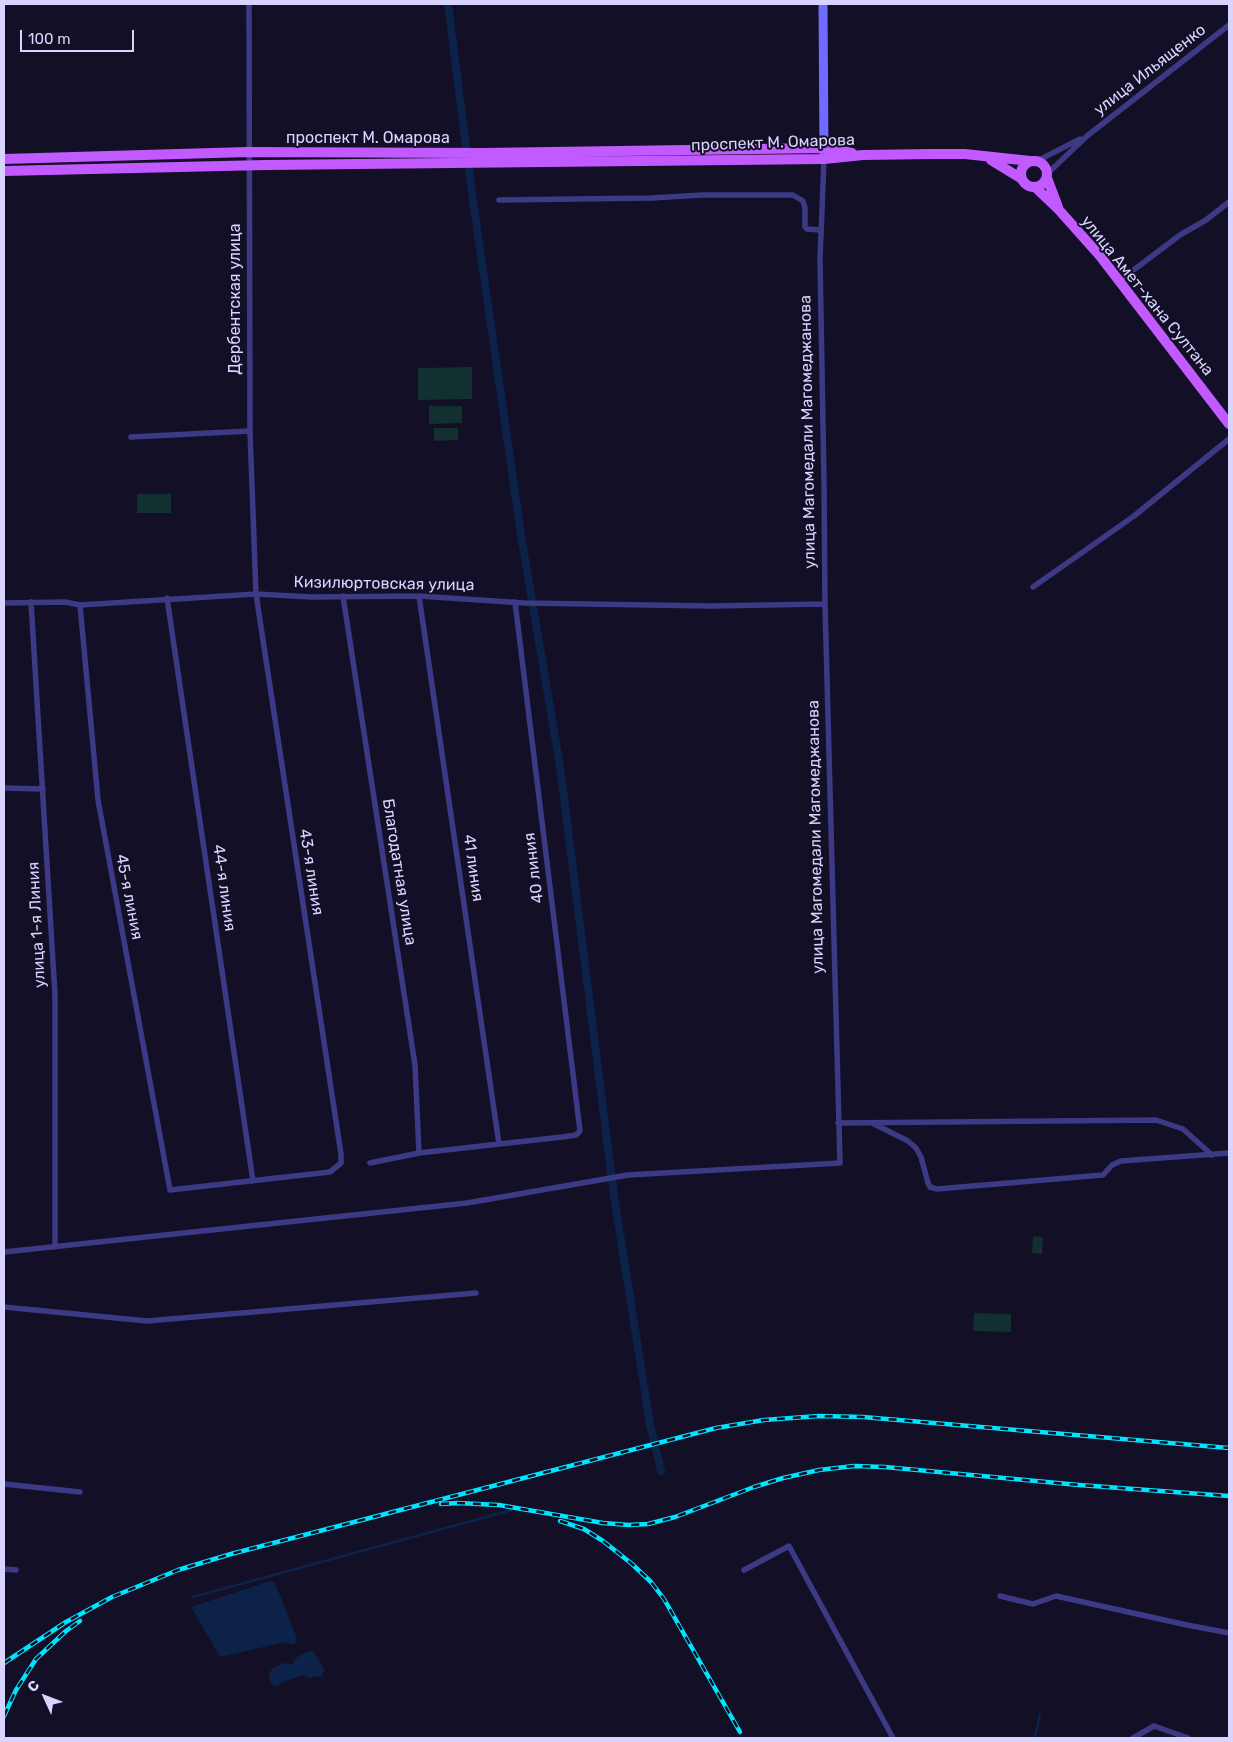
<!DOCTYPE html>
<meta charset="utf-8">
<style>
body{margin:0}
#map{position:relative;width:1233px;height:1742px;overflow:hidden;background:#130f26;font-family:Rubik,sans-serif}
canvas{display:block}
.frame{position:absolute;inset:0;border:5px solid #d9d4ff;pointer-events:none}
.north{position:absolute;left:20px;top:1672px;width:50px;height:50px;-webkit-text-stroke:4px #130f26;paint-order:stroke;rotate:313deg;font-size:14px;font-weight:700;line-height:20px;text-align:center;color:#d9d4ff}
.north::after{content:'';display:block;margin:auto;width:18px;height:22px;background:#d9d4ff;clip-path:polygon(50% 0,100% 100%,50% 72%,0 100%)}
.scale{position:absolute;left:20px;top:30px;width:114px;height:22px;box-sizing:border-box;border:2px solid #d9d4ff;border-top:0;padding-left:6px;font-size:15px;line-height:18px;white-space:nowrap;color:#d9d4ff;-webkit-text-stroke:4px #130f26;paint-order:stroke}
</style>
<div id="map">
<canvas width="1233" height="1742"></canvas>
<div class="frame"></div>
<div class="north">С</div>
<div class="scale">100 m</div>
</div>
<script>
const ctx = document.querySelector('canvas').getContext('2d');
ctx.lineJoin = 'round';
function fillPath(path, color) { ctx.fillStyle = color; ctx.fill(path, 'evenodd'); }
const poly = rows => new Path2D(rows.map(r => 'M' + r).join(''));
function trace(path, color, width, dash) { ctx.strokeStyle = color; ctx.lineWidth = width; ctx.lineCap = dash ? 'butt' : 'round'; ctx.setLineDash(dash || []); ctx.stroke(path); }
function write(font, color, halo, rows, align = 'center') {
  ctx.font = font + ' Rubik,sans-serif'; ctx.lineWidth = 4; ctx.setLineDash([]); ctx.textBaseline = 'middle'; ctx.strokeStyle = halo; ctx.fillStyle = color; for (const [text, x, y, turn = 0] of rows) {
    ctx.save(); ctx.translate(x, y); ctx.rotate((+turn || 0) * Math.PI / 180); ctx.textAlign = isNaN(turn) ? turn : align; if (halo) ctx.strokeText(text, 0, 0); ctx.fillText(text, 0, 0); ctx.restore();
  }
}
fillPath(poly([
 [472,367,472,399,418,400,418,368],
 [429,406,462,406,462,423,429,424],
 [434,428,458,428,458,440,434,441],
 [137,494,171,494,171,513,137,513],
 [1033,1236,1043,1237,1042,1254,1032,1253],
 [974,1313,1011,1314,1011,1332,973,1331]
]), '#12302f');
fillPath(poly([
 [270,1581,275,1583,297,1638,294,1645,285,1642,220,1657,191,1607],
 [308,1651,313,1651,325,1670,321,1676,309,1678,303,1675,281,1683,278,1687,274,1686,269,1680,269,1673,273,1668,284,1663,292,1664,297,1657]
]), '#0c2248');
trace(poly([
 [193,1597,512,1510],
 [1035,1738,1040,1714]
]), '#0c2248', 2.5);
trace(poly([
 [448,4,472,194,521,535,560,766,614,1196,650,1424,661,1471]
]), '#0c2248', 8);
trace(poly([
 [1037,161,1080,139],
 [1048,173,1087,136,1229,25],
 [499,200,651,198,702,195,793,195,803,201,805,208,805,227,807,229,820,230],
 [1119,281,1180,235,1206,220,1229,202],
 [131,437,250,431],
 [1033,587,1134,516,1229,439],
 [343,596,415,1065,419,1153],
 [419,596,499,1144],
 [167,598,253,1181],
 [31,602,55,995,55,1247],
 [4,603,65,602,80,605,256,594,312,597,419,596,524,603,710,606,825,604],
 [80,605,98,800,170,1190,330,1172,341,1163,341,1154,256,594,250,431,249,4],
 [4,788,43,789],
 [838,1123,1156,1120,1183,1129,1212,1155],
 [872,1123,908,1141,916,1148,921,1157,928,1183,930,1187,937,1189,1103,1175,1112,1165,1121,1161,1229,1153],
 [370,1163,419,1153,562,1137,576,1135,580,1131,515,602],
 [4,1252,467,1203,628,1175,840,1163,825,604,824,482,820,259,824,159],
 [4,1307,147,1321,476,1293],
 [4,1484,80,1492],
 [4,1569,16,1570],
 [744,1570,789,1546,893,1738],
 [1000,1596,1033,1604,1056,1596,1187,1625,1229,1633],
 [1133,1738,1154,1726,1188,1738]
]), '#3d3a85', 5.5);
trace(poly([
 [823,4,824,154]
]), '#6f6bff', 9);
trace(poly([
 [4,159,248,152,483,153,824,148,852,153],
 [991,160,1022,179],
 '1021 174a13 13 0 1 1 26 0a13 13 0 1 1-26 0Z',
 [4,171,266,165,824,159,863,155,932,154,965,154,1030,161],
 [1047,178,1058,207],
 [1035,187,1059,210,1100,256,1229,424]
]), '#c25bff', 10);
const rail = poly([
 [441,1504,458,1503,499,1505,603,1523,629,1525,648,1524,675,1517,754,1487,783,1478,819,1470,854,1466,885,1467,1079,1485,1229,1496],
 [560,1521,584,1529,603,1541,632,1564,651,1582,664,1599,740,1732],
 [4,1663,66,1622,112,1597,178,1570,231,1554,716,1428,764,1420,819,1416,863,1417,1229,1448],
 [4,1716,16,1690,36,1659,66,1631,80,1621]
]);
trace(rail, '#00e5ff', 4.5);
trace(rail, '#130f26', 2.5, [8]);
write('16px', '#d9d4ff', '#130f26', [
 ["улица Ильященко",1150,70,-38],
 ["проспект М. Омарова",368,138],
 ["проспект М. Омарова",773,143,-2],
 ["улица Амет-хана Султана",1147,296,51],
 ["Дербентская улица",235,299,-90],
 ["улица Магомедали Магомеджановa",808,432,-91],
 ["Кизилюртовская улица",384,584,1],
 ["улица Магомедали Магомеджановa",816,837,-91],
 ["41 линия",473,868,82],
 ["40 линия",534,868,-97],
 ["43-я линия",311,872,81],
 ["Благодатная улица",399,872,81],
 ["44-я линия",224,888,82],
 ["45-я линия",129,897,79],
 ["улица 1-я Линия",37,925,-93]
]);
</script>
